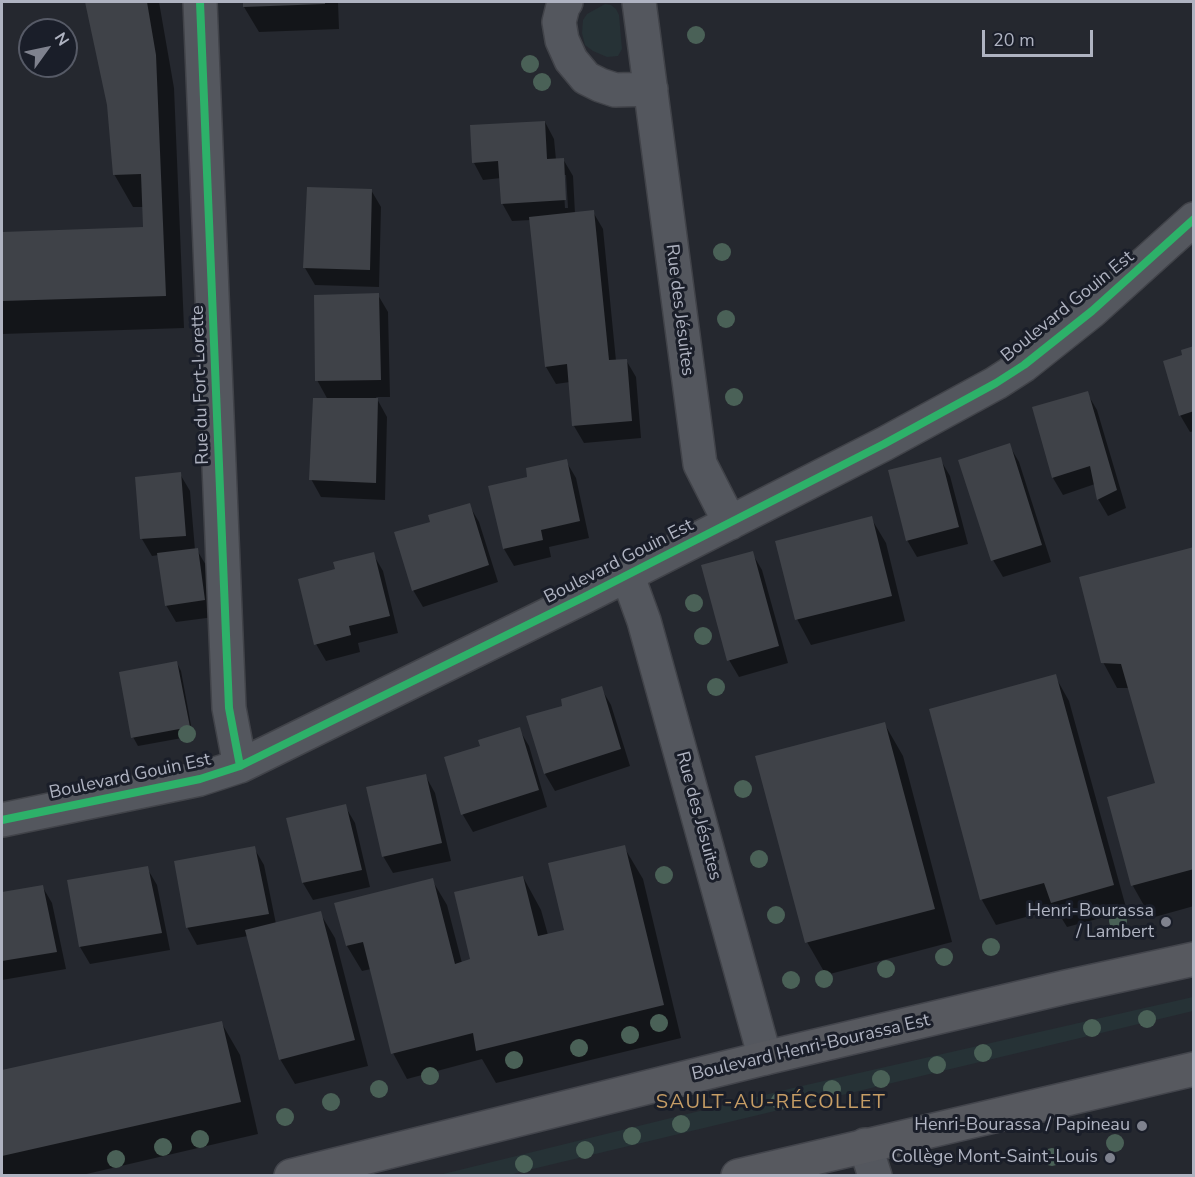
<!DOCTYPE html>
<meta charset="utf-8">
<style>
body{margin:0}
#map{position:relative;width:1195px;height:1177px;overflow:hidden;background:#25282f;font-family:"Nunito Sans",sans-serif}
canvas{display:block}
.frame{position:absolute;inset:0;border:3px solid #afb3c1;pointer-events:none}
.north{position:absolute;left:18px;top:18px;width:60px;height:60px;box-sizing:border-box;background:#1a1e29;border:2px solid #565a66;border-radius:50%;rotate:57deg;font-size:16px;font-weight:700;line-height:24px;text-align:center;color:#afb3c1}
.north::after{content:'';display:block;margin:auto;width:21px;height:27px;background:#7f828e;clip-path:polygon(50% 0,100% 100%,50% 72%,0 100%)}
.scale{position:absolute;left:982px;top:30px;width:111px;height:27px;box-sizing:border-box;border:3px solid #afb3c1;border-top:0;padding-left:8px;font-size:18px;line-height:21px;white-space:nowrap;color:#afb3c1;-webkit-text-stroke:4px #1a1e29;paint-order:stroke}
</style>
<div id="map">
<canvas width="1195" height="1177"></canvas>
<div class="frame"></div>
<div class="north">N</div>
<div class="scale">20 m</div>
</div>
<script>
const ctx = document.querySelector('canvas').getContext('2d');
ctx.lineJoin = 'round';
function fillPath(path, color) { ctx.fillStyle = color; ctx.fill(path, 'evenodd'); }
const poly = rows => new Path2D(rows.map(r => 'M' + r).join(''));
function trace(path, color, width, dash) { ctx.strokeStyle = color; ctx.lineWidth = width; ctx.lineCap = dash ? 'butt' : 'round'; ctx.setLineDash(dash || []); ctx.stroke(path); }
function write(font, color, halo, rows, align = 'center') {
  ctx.font = font + ' "Nunito Sans",sans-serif'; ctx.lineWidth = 6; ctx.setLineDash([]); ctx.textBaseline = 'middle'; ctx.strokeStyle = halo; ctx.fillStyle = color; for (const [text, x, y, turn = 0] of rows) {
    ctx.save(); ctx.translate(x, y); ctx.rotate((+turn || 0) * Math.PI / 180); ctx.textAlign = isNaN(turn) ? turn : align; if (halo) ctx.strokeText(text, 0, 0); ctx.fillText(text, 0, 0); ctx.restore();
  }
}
fillPath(poly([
 [605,4,611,5,616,9,619,15,622,49,618,56,607,57,593,51,585,45,582,33,583,20,587,14],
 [1193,997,1193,1011,520,1172,507,1176,439,1175,793,1088]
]), '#263236');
fillPath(poly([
 [86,2,159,2,174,88,184,328,2,334,2,234,144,228,144,207,133,207,114,174,109,105],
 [244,2,338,2,339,29,259,32,244,7],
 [545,122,554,139,556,160,563,159,573,176,575,214,593,212,603,229,616,361,626,360,636,377,641,438,584,443,574,426,570,382,556,384,546,367,531,220,512,221,502,203,501,178,483,180,474,163],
 [563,175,566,175,568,208,565,208],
 [371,190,381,207,379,287,315,285,305,268],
 [378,295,388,312,390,397,376,397,387,417,385,500,321,497,311,479,328,400,317,380],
 [1194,348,1194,431,1190,432,1180,415,1184,356],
 [1087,393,1097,410,1126,508,1108,516,1098,499,1095,484,1063,495,1053,478,1034,408],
 [1009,445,1019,462,1051,562,1003,577,993,560],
 [940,459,950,476,968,544,917,557,907,540],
 [566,461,576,478,589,538,549,547,551,557,514,566,504,549,529,478],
 [180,474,190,491,195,550,197,550,207,567,214,617,176,622,166,605,159,555,152,556,142,539],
 [469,505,479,522,498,582,423,607,413,590,432,523],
 [871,518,886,543,905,621,811,645,797,619],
 [1194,549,1194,906,1151,918,1133,886,1108,798,1156,784,1130,688,1117,688,1103,662],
 [752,553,762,570,788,663,739,677,729,660],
 [373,554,383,571,398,633,358,643,360,652,326,661,316,644,337,571],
 [177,663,181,671,193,736,138,746,133,737],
 [1055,676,1069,701,1127,911,1067,927,1056,909,996,925,982,900,931,710],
 [601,688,611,705,630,766,555,791,545,774,564,707],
 [884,723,903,756,952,942,826,975,807,942],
 [519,729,529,746,547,807,473,832,463,815,446,758,482,747],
 [425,775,435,793,451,861,393,873,383,856],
 [345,806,355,823,370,887,313,900,303,883,288,819],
 [624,847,643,879,681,1038,496,1083,482,1059,407,1079,393,1053,371,969,362,971,347,946,336,904,432,880,447,905,462,963,472,960,523,877,541,910,548,935,566,931],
 [254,848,264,865,276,924,320,913,335,938,368,1066,295,1084,280,1059,248,936,197,945,187,927],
 [147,868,157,885,170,950,90,964,80,947],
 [42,886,52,903,66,969,2,980,2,893],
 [221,1022,240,1055,258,1134,78,1176,2,1176,2,1072]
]), '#0007');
fillPath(poly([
 [85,2,147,2,156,55,166,296,2,301,2,232,143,227,141,174,113,175,107,105],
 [243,2,325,2,325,4,243,7],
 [545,121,547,159,564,158,566,200,501,204,498,161,472,163,470,125],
 [307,187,372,189,370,270,303,268],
 [594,210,609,360,627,359,632,421,572,426,567,364,545,367,529,217],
 [379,293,381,380,315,381,314,295],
 [1194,346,1194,411,1179,416,1163,361,1182,355,1181,350],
 [1088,391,1117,490,1097,500,1090,466,1052,478,1032,407],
 [313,398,378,398,376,483,309,480],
 [1010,443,1042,545,991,561,958,460],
 [941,457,959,527,906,541,888,470],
 [567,459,580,521,541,530,543,540,503,549,488,486,527,477,526,468],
 [181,472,186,536,140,539,135,477],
 [470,503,489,565,412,591,394,532,430,522,428,515],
 [872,516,892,596,795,620,775,541],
 [1194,547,1194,869,1131,886,1107,797,1155,783,1121,664,1101,663,1079,577],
 [198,548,205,600,165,606,157,553],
 [753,551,779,646,727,661,701,565],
 [374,552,390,616,349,626,351,635,314,645,298,579,335,569,333,562],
 [177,661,190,727,131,738,119,672],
 [1056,674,1114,885,1051,903,1044,883,980,900,929,709],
 [602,686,621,749,544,774,526,716,562,706,561,699],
 [885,722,935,909,805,943,755,756],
 [520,727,539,790,461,815,444,757,480,746,478,740],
 [426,774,442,843,382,857,366,787],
 [346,804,362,870,302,883,286,818],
 [625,845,664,1005,476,1051,473,1033,391,1054,363,942,346,946,334,903,433,878,455,964,470,959,454,892,523,876,538,936,564,930,548,863],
 [255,846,269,914,186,928,174,861],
 [148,866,162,933,79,947,67,880],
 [43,885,57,952,2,961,2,892],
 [321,911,355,1040,279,1060,245,930],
 [222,1021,241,1102,2,1156,2,1070]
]), '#3f4248');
const minor = poly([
 [200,2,229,708,240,766],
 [566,2,563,6,559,22,562,40,571,60,586,78,600,85,615,90,651,89],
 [639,2,700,464,730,523],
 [627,574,644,621,765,1058],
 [2,820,200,779,240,766,584,597,884,444,996,383,1024,365,1092,311,1194,219],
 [865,1145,875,1176]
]);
const major = poly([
 [291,1176,765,1058,1066,987,1194,959],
 [738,1176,1194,1069]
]);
trace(minor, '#414349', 36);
trace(major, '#43454c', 36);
trace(minor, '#54575e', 33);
trace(major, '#57595f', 33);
trace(poly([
 [200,2,229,708,240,766],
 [2,820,200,779,240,766,584,597,884,444,996,383,1024,365,1092,311,1194,219]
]), '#2db169', 8);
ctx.fillStyle = '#4a6157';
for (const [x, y] of [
 [696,35],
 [530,64],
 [542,82],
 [722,252],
 [726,319],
 [734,397],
 [694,603],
 [703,636],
 [716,687],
 [187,734],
 [743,789],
 [759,859],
 [664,875],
 [776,915],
 [1118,921],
 [991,947],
 [944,957],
 [886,969],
 [824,979],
 [791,980],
 [1147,1019],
 [659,1023],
 [1092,1028],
 [630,1035],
 [579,1048],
 [983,1053],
 [514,1060],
 [937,1065],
 [430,1076],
 [881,1079],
 [379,1089],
 [832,1089],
 [780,1101],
 [331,1102],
 [285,1117],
 [681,1124],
 [632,1136],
 [200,1139],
 [1115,1143],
 [163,1147],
 [585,1150],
 [1052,1157],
 [116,1159],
 [524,1164]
]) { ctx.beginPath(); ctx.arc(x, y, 9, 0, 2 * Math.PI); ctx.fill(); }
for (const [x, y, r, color] of [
 [1166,922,6,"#7f828e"],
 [1142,1126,6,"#7f828e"],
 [1110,1158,6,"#7f828e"]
]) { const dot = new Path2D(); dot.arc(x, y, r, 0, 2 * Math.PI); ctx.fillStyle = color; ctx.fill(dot); trace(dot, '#1a1e29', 2); }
write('18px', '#afb3c1', '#1a1e29', [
 ["Boulevard Gouin Est",1068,307,-39],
 ["Rue des Jésuites",679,310,83],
 ["Rue du Fort-Lorette",201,385,-92],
 ["Boulevard Gouin Est",619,562,-27],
 ["Boulevard Gouin Est",130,777,-12],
 ["Rue des Jésuites",698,816,75],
 ["Boulevard Henri-Bourassa Est",811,1048,-13]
]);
write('18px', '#afb3c1', '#1a1e29', [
 ["Henri-Bourassa",1154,912],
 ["/ Lambert",1154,933],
 ["Henri-Bourassa / Papineau",1130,1126],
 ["Collège Mont-Saint-Louis",1098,1158]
], 'right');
ctx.letterSpacing = '1.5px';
write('20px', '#c69d65', '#1a1e29', [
 ["SAULT-AU-RÉCOLLET",771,1103]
]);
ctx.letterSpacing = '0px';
</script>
